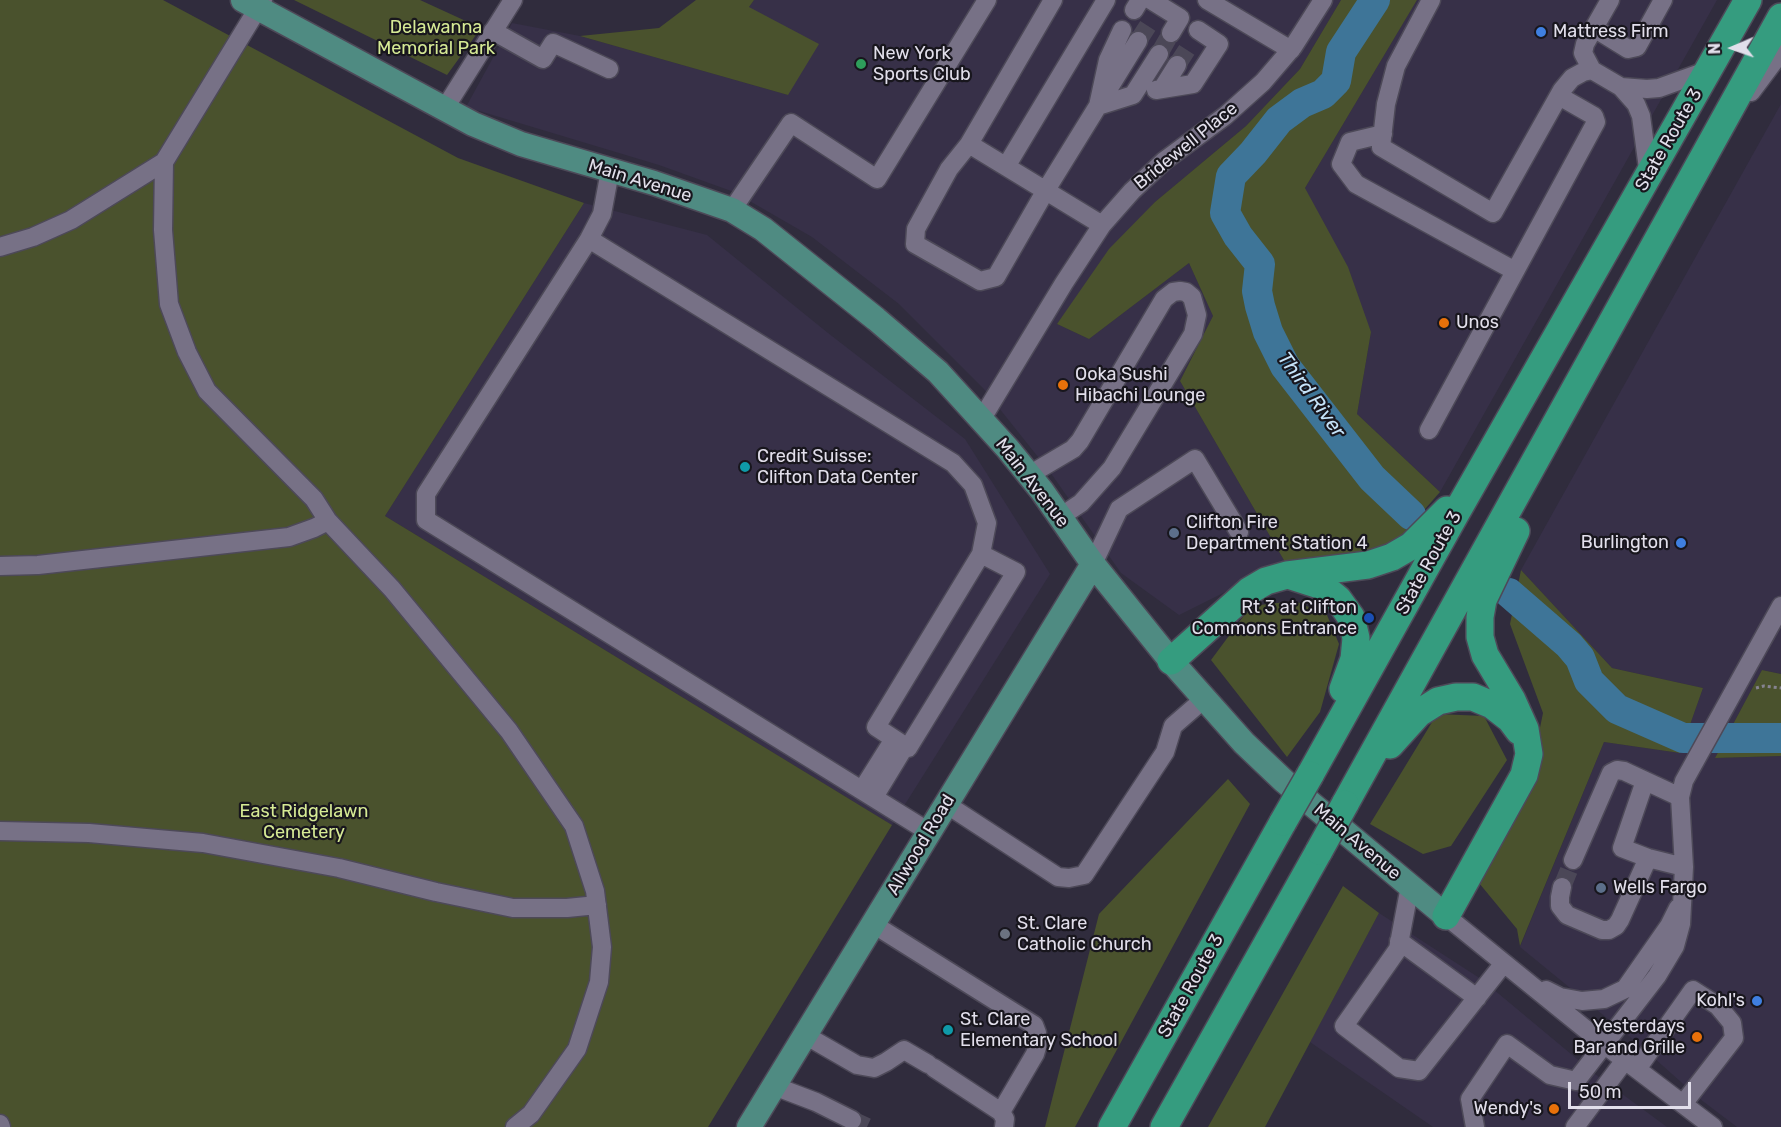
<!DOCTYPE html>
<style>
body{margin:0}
#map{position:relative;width:1781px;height:1127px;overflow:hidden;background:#302c3d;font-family:Rubik,sans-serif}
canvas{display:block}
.north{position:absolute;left:1703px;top:18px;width:60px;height:60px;-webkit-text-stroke:4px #18161d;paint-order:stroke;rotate:268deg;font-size:16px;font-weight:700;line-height:24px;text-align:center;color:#e2dfeb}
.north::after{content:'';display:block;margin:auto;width:21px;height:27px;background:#e2dfeb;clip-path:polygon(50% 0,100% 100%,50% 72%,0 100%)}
.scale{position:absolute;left:1568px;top:1082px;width:123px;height:27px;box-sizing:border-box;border:3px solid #e2dfeb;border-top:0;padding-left:8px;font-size:18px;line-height:21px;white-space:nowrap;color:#e2dfeb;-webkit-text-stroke:4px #18161d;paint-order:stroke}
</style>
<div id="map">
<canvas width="1781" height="1127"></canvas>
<div class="north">N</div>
<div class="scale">50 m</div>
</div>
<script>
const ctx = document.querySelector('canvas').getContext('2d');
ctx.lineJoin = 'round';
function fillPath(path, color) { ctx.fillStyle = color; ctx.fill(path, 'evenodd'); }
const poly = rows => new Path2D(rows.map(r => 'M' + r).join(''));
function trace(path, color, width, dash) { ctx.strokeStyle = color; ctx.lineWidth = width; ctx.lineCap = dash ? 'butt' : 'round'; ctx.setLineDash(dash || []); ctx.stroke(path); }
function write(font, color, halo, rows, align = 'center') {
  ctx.font = font + ' Rubik,sans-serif'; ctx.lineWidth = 4.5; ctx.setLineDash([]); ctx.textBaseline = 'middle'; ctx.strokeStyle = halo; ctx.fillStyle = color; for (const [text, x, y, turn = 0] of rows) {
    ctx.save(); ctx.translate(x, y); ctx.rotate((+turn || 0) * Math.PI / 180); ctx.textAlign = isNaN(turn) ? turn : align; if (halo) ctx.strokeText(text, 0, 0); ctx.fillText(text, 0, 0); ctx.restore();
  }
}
fillPath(poly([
 [754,0,1341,0,1300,69,1246,126,1155,202,1057,324,1089,339,1189,263,1213,316,1180,381,1285,562,1179,615,1121,573,1050,472,983,388,899,304,812,237,734,192,659,165,466,107,512,23,580,36,788,95,749,7],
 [1417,0,1717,0,1440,492,1357,414,1371,332,1305,188],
 [1781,104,1781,674,1762,670,1715,758,1781,756,1781,1127,1737,1127,1700,1099,1635,1041,1520,947,1604,742,1680,753,1703,688,1612,668,1521,570],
 [584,203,707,235,828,333,965,439,1050,574,892,825,385,516],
 [1379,913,1481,979,1595,1074,1667,1127,1433,1127,1310,1042]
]), '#373048');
fillPath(poly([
 [0,0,163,0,458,158,584,203,385,516,892,825,708,1127,0,1127],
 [294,0,420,0,481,28,447,75],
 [696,0,754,0,749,7,819,44,788,95,580,36,659,28],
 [1341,0,1417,0,1305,188,1348,267,1371,332,1357,414,1440,492,1396,542,1375,557,1285,562,1180,381,1213,316,1189,263,1089,339,1057,324,1109,249,1155,202,1246,126,1300,69],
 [1521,570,1612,668,1703,688,1680,753,1604,742,1520,946,1517,929,1479,883,1531,772,1543,713,1510,624],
 [1295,601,1327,615,1339,644,1320,712,1287,757,1211,660,1251,606],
 [1762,670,1781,674,1781,756,1715,758],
 [1437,714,1484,716,1507,760,1451,846,1423,854,1370,824],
 [1228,779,1250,804,1075,1127,1045,1127,1099,914],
 [1343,886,1379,913,1265,1127,1208,1127]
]), '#4a522d');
trace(poly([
 [1375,0,1341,52,1336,81,1323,94,1302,103,1279,120,1253,153,1231,176,1225,213,1238,236,1260,264,1257,291,1260,306,1268,332,1285,366,1372,478,1411,515],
 [1509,593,1569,645,1580,658,1589,681,1617,709,1683,738,1781,738]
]), '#3e7598', 30);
trace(poly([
 [1138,41,1151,21],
 [1159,54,1171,33],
 [1177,65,1190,45],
 [1562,887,1573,860],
 [852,1120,867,1127]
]), '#4b4757', 18, [18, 9]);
const minor = poly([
 [1053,0,969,144,1102,225],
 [1151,0,1180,18,1171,33],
 [1207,0,1291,50],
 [1431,0,1396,66,1386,104,1381,147,1493,213,1562,90,1572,78,1583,72,1592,70,1621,87],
 [1134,10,1140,0],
 [1594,28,1628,49,1637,47,1663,0],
 [1122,30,1108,60,1098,106,1133,95,1159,54],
 [493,31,543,59,553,43,609,69],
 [1592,70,1583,53,1585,44,1610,0],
 [1162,89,1193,84,1219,44,1198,30],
 [1156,90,1162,89,1177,65],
 [1751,92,1781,52],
 [445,108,513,0],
 [1383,134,1350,142,1341,164,1356,184,1515,271],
 [969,144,949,169,916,229,915,244,980,281,996,277,1046,190,1138,41],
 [1007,165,1106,0],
 [610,171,602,214,589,239,426,494,426,520,929,832],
 [1649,176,1641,116,1636,104,1621,87,1647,89,1659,88,1709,70],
 [732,210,791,123,877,179,987,0],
 [589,239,953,463,973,485,987,523,981,554,876,727,908,748,1016,572,981,554],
 [0,247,33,237,71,220,164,162,263,0],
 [981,420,1064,283,1102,225,1132,191,1164,161,1225,116,1263,82,1293,47,1323,0],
 [1429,430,1596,122,1594,116,1559,96],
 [1029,475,1073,449,1080,441,1164,299,1173,292,1180,291,1186,292,1192,297,1197,315,1193,334,1112,468,1081,503,1060,517],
 [328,521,392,589,509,731,574,826,595,891,602,947,599,982,577,1049,531,1114,515,1127],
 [1093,564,1119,509,1195,459,1239,532],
 [0,566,38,565,289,537,314,528,328,521,314,499,207,391,187,352,169,304,163,230,164,162],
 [1645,781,1622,848,1648,858,1684,867],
 [862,790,894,739],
 [874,797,905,746],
 [946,804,1058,877,1069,878,1084,875,1165,752,1173,726,1204,699],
 [0,831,89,833,203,843,339,868,436,892,513,908,567,908,597,905],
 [1573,860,1611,773,1617,770,1624,771,1680,797],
 [1410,886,1398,949,1344,1026,1399,1068,1419,1071,1504,963],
 [1562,887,1560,897,1560,906,1567,915,1602,930,1609,930,1616,926,1620,920,1648,858],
 [1446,916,1605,1045,1713,1127],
 [873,924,1034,1025,1037,1033,1037,1047,1035,1054,1001,1112],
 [1399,941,1477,998],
 [1546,990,1560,997,1582,1001,1604,999,1625,989,1669,926,1678,908],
 [805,1035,857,1065,874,1068,886,1062,904,1050,928,1064],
 [934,1068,1001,1112,1005,1119,1004,1127],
 [1637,1069,1693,990,1718,1006,1732,1023,1734,1038,1683,1104],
 [774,1086,816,1102,852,1120],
 [0,1124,1,1127],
 [1475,1127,1470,1099,1507,1044,1550,1075,1576,1081,1657,976,1675,946,1681,924,1684,867,1680,797,1684,781,1781,606],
 [1575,1127,1625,1060]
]);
const major = poly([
 [243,0,473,124,521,144,654,183,732,210,763,229,876,319,938,372,1008,449,1042,491,1093,564,1171,661,1244,743,1284,781,1446,916],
 [749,1127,1093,564]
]);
const highway = poly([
 [1291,576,1322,586,1338,599,1351,617,1356,638,1354,659,1343,689],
 [1171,661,1249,591,1266,581,1287,575,1368,565,1392,557,1411,546,1447,510],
 [1390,745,1419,713,1438,701,1456,697,1473,697,1492,705,1510,719,1519,731],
 [1310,775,1455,515,1748,0],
 [1345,804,1781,17],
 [1446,916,1524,775,1529,754,1525,729,1512,700,1485,655,1480,637,1480,617,1483,600,1516,531],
 [1112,1127,1283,822],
 [1164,1127,1319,851]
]);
trace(minor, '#4d4958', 21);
trace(major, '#4d4958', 27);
trace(highway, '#4d4958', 30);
trace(poly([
 [1756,688,1764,686,1781,688]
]), '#868391', 3, [3, 3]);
trace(minor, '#777186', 18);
trace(major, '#4f8b82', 24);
trace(highway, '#359c7f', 27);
const highwayBridge = poly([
 [1283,822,1310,775],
 [1319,851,1345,804]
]);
trace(highwayBridge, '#4d4958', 30, []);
trace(highwayBridge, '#359c7f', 27);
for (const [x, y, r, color] of [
 [1541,32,6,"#3f7fe0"],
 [861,64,6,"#2e9e5b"],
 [1444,323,6,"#e8710a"],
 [1063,385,6,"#e8710a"],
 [745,467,6,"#0f9aa8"],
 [1174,533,6,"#5c6f8a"],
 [1681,543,6,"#3f7fe0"],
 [1369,618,6,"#1a4fb4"],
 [1601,888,6,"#5c6f8a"],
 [1005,934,6,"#6b7280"],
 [1757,1001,6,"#3f7fe0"],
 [948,1030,6,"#0f9aa8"],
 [1697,1037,6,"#e8710a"],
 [1554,1109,6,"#e8710a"]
]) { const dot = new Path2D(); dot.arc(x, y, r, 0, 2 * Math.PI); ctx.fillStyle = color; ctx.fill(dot); trace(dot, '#18161d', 2); }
write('18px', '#d6ea95', '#18161d', [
 ["Delawanna",436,28],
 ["Memorial Park",436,49],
 ["East Ridgelawn",304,812],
 ["Cemetery",304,833]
]);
write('18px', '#e2dfeb', '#18161d', [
 ["Mattress Firm",1553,32],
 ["New York",873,54],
 ["Sports Club",873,75],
 ["Unos",1456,323],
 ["Ooka Sushi",1075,375],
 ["Hibachi Lounge",1075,396],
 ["Credit Suisse:",757,457],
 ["Clifton Data Center",757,478],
 ["Clifton Fire",1186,523],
 ["Department Station 4",1186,544],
 ["Burlington",1669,543,"right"],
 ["Rt 3 at Clifton",1357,608,"right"],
 ["Commons Entrance",1357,629,"right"],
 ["Wells Fargo",1613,888],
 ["St. Clare",1017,924],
 ["Catholic Church",1017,945],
 ["Kohl's",1745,1001,"right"],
 ["St. Clare",960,1020],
 ["Elementary School",960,1041],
 ["Yesterdays",1685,1027,"right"],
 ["Bar and Grille",1685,1048,"right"],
 ["Wendy's",1542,1109,"right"]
], 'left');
write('18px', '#e2dfeb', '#18161d', [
 ["State Route 3",1669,140,-60],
 ["Bridewell Place",1186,146,-39],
 ["Main Avenue",640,181,17],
 ["Main Avenue",1032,483,52],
 ["State Route 3",1429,563,-61],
 ["Main Avenue",1357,842,40],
 ["Allwood Road",921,845,-59],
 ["State Route 3",1191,986,-61]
]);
write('italic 20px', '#c6e4fa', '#18161d', [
 ["Third River",1311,395,54]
]);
</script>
